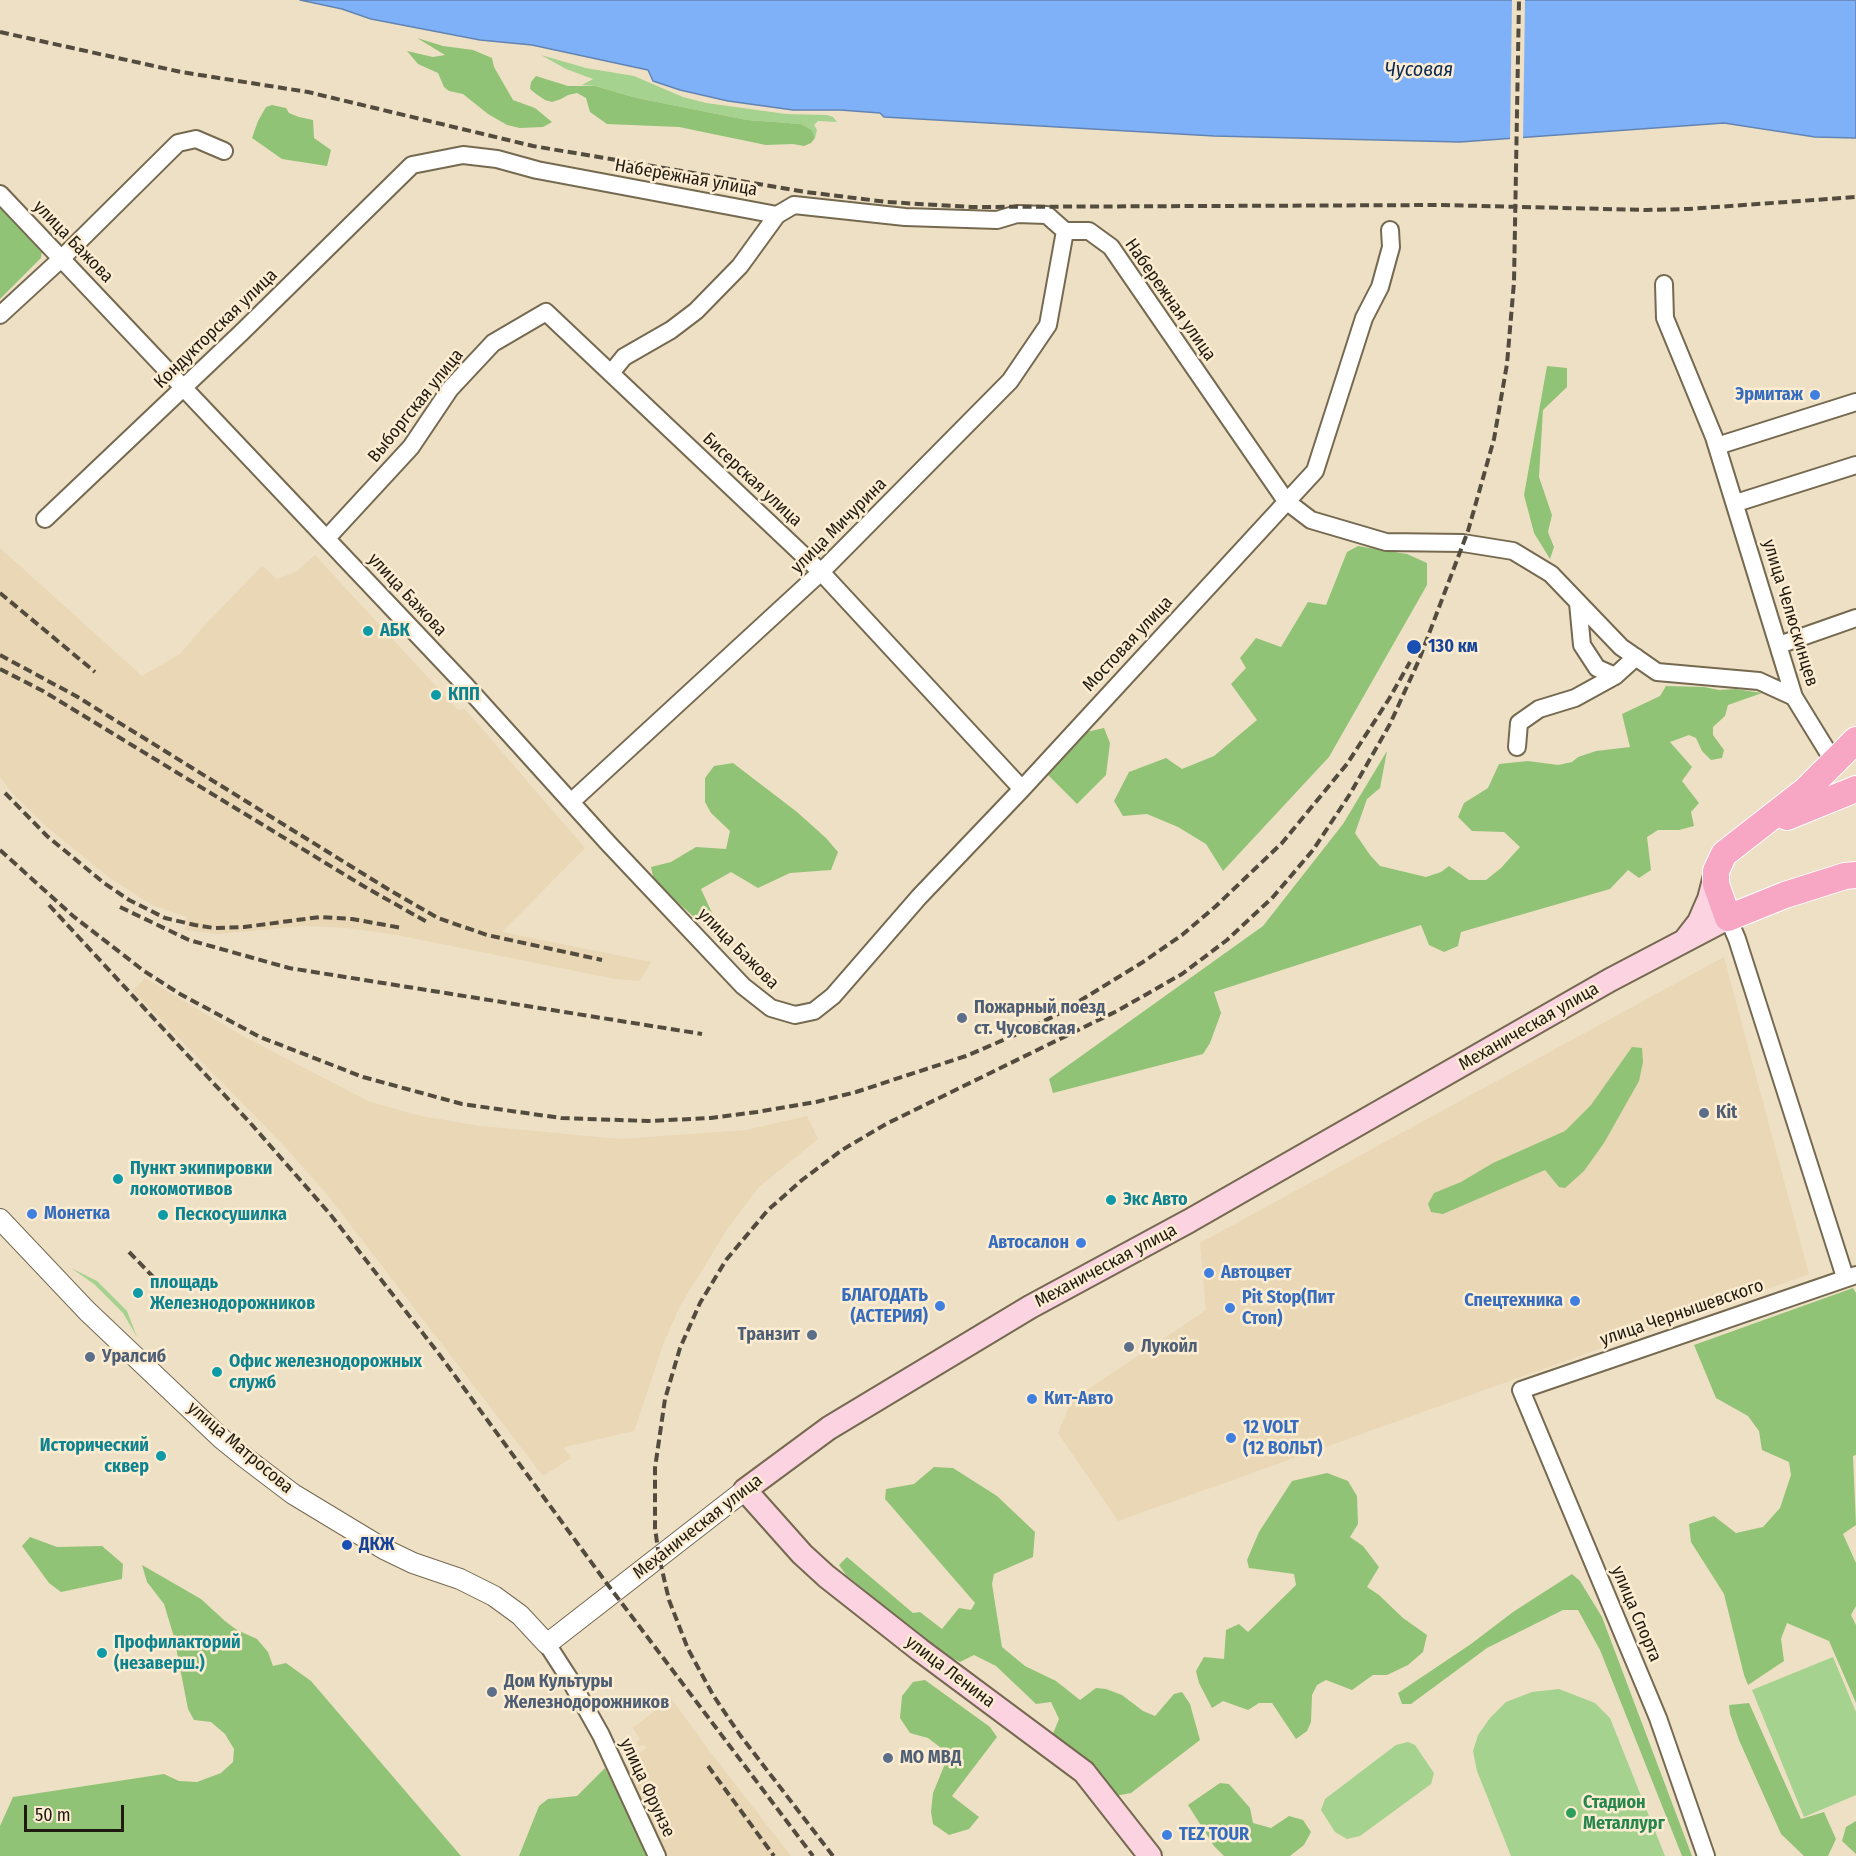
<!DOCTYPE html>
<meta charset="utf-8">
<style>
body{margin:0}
#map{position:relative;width:1856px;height:1856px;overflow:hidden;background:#eee0c5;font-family:"Fira Sans Condensed",sans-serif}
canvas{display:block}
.scale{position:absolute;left:24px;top:1805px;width:100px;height:27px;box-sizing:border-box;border:3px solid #201b11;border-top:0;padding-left:8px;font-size:18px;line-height:21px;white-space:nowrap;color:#201b11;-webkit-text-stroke:4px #fcedd2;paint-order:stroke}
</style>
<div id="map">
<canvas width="1856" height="1856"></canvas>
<div class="scale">50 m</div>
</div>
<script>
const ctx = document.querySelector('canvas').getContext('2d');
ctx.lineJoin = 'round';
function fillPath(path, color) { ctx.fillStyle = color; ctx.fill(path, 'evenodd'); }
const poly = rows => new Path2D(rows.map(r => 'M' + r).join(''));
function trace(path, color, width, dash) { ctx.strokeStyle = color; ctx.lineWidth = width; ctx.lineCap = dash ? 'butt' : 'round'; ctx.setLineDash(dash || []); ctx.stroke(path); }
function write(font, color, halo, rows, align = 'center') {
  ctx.font = font + ' "Fira Sans Condensed",sans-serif'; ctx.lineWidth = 5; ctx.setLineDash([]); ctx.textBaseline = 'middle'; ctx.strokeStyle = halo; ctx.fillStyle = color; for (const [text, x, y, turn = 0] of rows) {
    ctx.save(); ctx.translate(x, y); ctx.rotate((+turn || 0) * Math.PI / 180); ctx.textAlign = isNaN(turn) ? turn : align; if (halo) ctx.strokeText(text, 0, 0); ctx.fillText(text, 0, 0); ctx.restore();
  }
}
fillPath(poly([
 [0,548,142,676,180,654,203,627,262,566,277,579,296,572,315,555,458,710,465,709,585,848,502,932,651,962,640,981,615,979,397,935,347,928,305,926,219,934,185,930,187,917,152,905,110,878,47,827,14,795,0,777],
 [1724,957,1809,1274,1118,1521,1058,1433,1072,1400,1206,1310,1200,1243],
 [145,978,239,1034,370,1102,421,1116,480,1126,621,1139,746,1130,807,1116,818,1139,759,1187,728,1228,680,1306,664,1342,634,1431,565,1447,564,1448,571,1458,543,1476,326,1193,286,1148,133,991],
 [671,1698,711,1753,791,1856,666,1856,625,1765,646,1748,644,1745,639,1746,637,1743,640,1739,633,1728]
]), '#e9d7b5');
fillPath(poly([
 [541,55,586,68,634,76,683,97,706,103,786,114,827,115,833,117,837,122,818,121,814,125,817,130,815,138,812,130,801,124,747,120,637,98,595,86,582,85,593,79,566,69],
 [71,1268,97,1281,127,1311,137,1337,123,1313,94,1284],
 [1833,1657,1856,1712,1856,1795,1804,1817,1752,1690],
 [1559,1689,1595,1703,1610,1718,1665,1856,1511,1856,1477,1771,1473,1751,1478,1735,1490,1718,1506,1702,1532,1692],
 [1408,1742,1415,1745,1434,1773,1431,1784,1360,1836,1347,1839,1335,1832,1321,1810,1325,1799,1396,1745]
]), '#a5d28e');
fillPath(poly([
 [417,38,443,46,473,50,492,58,494,67,513,100,535,108,552,122,543,127,520,128,507,125,488,114,463,94,449,91,444,87,438,73,418,64,407,51,433,57,445,55],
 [536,76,568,86,595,86,637,98,747,120,801,124,812,130,815,138,811,143,804,146,793,144,766,145,679,127,607,124,590,112,586,98,577,93,568,95,561,99,552,102,545,100,536,94,530,89,531,82],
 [272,105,286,108,289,113,299,117,313,120,314,138,331,150,327,166,282,159,252,138,258,121,266,107],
 [0,206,39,245,42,251,41,258,0,299],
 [1547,366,1567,368,1567,387,1543,410,1539,477,1552,515,1548,532,1554,547,1550,559,1534,533,1524,495],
 [1358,546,1407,554,1427,563,1427,585,1329,757,1223,871,1206,844,1178,827,1147,814,1123,816,1114,801,1129,772,1166,758,1182,769,1214,756,1257,720,1231,684,1246,668,1240,658,1256,638,1281,647,1308,602,1326,605,1347,552],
 [1666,686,1704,687,1719,690,1736,689,1762,693,1728,705,1725,716,1713,727,1713,735,1724,750,1722,758,1711,760,1702,751,1696,738,1689,735,1670,742,1692,767,1682,781,1699,803,1691,812,1694,826,1679,830,1658,830,1647,837,1651,870,1639,878,1628,870,1610,889,1461,932,1458,946,1444,952,1429,945,1421,925,1214,992,1221,1013,1210,1043,1203,1054,1053,1093,1049,1079,1263,926,1343,824,1387,751,1380,788,1367,799,1355,833,1370,855,1380,866,1426,877,1441,872,1449,866,1469,880,1486,880,1501,868,1520,847,1504,832,1472,831,1458,817,1464,803,1488,788,1499,764,1528,761,1558,765,1572,762,1578,757,1596,751,1630,747,1622,714,1660,696],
 [1104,728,1110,743,1106,775,1077,804,1048,775,1059,758,1082,733],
 [733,763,797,812,826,838,838,852,831,870,790,873,758,888,731,872,701,889,713,915,704,922,694,917,654,881,651,867,671,862,696,847,726,849,730,831,711,813,705,802,705,778,714,766],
 [1632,1047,1642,1048,1643,1062,1639,1081,1604,1143,1584,1171,1565,1188,1559,1187,1545,1170,1443,1214,1431,1212,1428,1204,1434,1193,1461,1182,1493,1163,1565,1131,1591,1105],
 [1853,1288,1856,1293,1856,1455,1853,1456,1856,1525,1843,1534,1856,1563,1856,1606,1851,1615,1856,1625,1856,1703,1829,1641,1787,1623,1781,1639,1784,1661,1748,1685,1744,1675,1724,1594,1691,1542,1689,1524,1714,1516,1736,1533,1763,1527,1780,1508,1791,1475,1789,1462,1762,1450,1759,1431,1748,1416,1716,1398,1694,1345],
 [934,1467,953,1468,997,1496,1035,1532,1033,1557,994,1574,992,1584,1002,1647,1025,1666,1056,1681,1080,1700,1096,1688,1106,1689,1122,1695,1143,1711,1155,1716,1174,1694,1182,1692,1190,1704,1200,1740,1131,1793,1115,1796,1099,1780,1082,1757,1064,1753,1052,1736,1059,1719,1051,1702,1036,1704,996,1666,974,1655,960,1662,945,1655,846,1575,839,1565,847,1557,913,1613,920,1612,942,1629,959,1608,971,1610,975,1603,885,1499,886,1489,914,1484],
 [1327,1473,1348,1481,1357,1496,1358,1524,1350,1537,1363,1546,1379,1567,1367,1587,1379,1595,1403,1618,1427,1635,1423,1652,1408,1665,1387,1675,1373,1675,1352,1690,1326,1680,1317,1685,1312,1695,1311,1722,1307,1731,1296,1739,1272,1703,1259,1703,1248,1710,1223,1701,1212,1708,1199,1683,1196,1671,1204,1657,1224,1659,1226,1630,1239,1624,1248,1632,1296,1585,1294,1574,1249,1568,1247,1560,1259,1532,1292,1481],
 [30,1537,57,1547,102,1546,123,1564,122,1579,61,1592,49,1583,22,1546],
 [142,1565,201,1599,225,1621,237,1630,257,1639,268,1652,273,1666,286,1663,311,1681,461,1856,0,1856,0,1826,13,1797,164,1774,179,1781,197,1782,221,1773,233,1762,234,1749,225,1734,211,1722,194,1720,188,1709,174,1637,164,1604,147,1582],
 [1572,1574,1580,1581,1602,1617,1692,1856,1682,1856,1600,1650,1578,1610,1563,1610,1487,1648,1411,1704,1402,1704,1398,1693,1471,1644,1513,1612],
 [925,1680,990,1727,997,1737,952,1796,979,1817,969,1829,949,1835,933,1824,931,1812,933,1793,949,1754,928,1738,910,1733,900,1718,902,1696,913,1682],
 [1749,1703,1801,1819,1824,1812,1836,1839,1828,1856,1804,1856,1781,1834,1739,1740,1730,1714,1729,1705],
 [605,1768,649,1856,519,1856,539,1806,548,1799,577,1796],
 [1220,1783,1229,1784,1250,1808,1253,1823,1271,1828,1289,1816,1303,1820,1311,1832,1304,1845,1290,1856,1224,1856,1214,1846,1188,1805],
 [1856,1821,1856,1854,1842,1841,1846,1827]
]), '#91c376');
const water = poly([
 [300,0,1856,0,1856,138,1815,137,1724,123,1460,142,1214,136,884,117,880,113,840,110,793,110,728,101,680,90,653,81,648,70,532,45,480,40,371,19,342,9,300,0]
]);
fillPath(water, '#7fb1f8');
trace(water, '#6284b3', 1.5);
fillPath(poly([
 [1512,0,1525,0,1523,141,1510,142]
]), '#eee0c5');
const minor = poly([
 [0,194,466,686,608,843,743,986,771,1008,795,1015,814,1011,833,996,919,897,1022,789,1315,471,1364,318,1380,287,1391,247,1390,230],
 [1664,284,1665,318,1714,437,1794,697,1834,762],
 [0,315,62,258,178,143,196,139,224,151],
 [611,373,624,357,671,330,696,311,740,266,777,215],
 [1717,446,1856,402],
 [1736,503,1856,465],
 [45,519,241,333,412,165,463,155,497,159,537,170,777,215,794,205,905,217,997,220,1017,214,1047,215,1065,231,1089,231,1111,247,1286,501,1311,520,1386,542,1463,543,1513,551,1551,574,1621,647,1657,672,1759,681,1794,697],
 [327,538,411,447,450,389,493,343,546,312,821,572,1022,789],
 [1578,603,1582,645,1597,668,1615,676,1636,657],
 [1779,645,1856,618],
 [1517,747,1519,723,1539,709,1575,698,1615,676],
 [571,802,821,572,1010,381,1048,325,1065,231],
 [1728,918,1737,939,1845,1277],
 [547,1644,569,1678,601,1735,657,1856],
 [1706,1856,1658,1718,1521,1390,1856,1275]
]);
const tertiary = poly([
 [0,1219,87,1311,222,1439,243,1456,293,1494,384,1549,413,1563,460,1579,494,1596,520,1615,547,1644,745,1490]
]);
const secondary = poly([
 [1685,940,1699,922,1709,899,1716,872],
 [1150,1856,1084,1772,920,1650,826,1576,802,1554,745,1490,829,1428,1030,1307,1189,1221,1610,980,1728,918]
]);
const primary = poly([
 [1856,740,1806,790,1724,854,1716,871,1716,884,1728,918,1785,895,1845,876,1856,875],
 [1787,817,1856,789]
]);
trace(minor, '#756950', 20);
trace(tertiary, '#756950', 22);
trace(secondary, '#756950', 26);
trace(primary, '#fff', 28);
trace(minor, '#fff', 16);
trace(tertiary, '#fff', 20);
trace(secondary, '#fbd3e1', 22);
trace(primary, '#f7a7c3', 26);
trace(poly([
 [0,32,181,72,308,92,533,146,806,192,887,202,971,207,1442,205,1646,210,1688,209,1856,197],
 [0,593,95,672],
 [0,655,76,696,391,891,438,918,487,935,602,960],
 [0,669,43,691,365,887,427,922],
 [5,793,47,836,104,883,129,900,165,918,195,925,214,928,244,927,320,917,352,919,402,928],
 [0,850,73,916,144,971,180,994,260,1037,363,1077,462,1104,561,1118,648,1121,711,1118,757,1112,816,1102,856,1092,966,1056,1022,1032,1060,1013,1143,962,1182,935,1216,906,1282,843,1347,764,1389,699,1410,662],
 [49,905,253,1126,330,1214,439,1354,605,1581,813,1856],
 [120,907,189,940,289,968,702,1034],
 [129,1252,162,1286],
 [708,1766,774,1856],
 [833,1856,740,1735,713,1695,688,1649,669,1600,659,1557,655,1528,655,1468,665,1399,680,1348,700,1303,726,1260,768,1210,802,1180,842,1150,886,1124,1117,1011,1182,974,1227,940,1273,897,1313,850,1350,794,1390,724,1419,660,1468,531,1494,439,1507,364,1514,282,1519,0]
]), '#534c3e', 4, [9, 4.5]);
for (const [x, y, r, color] of [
 [1815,395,6,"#3f7fe0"],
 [368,631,6,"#0f9aa8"],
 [1414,647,8,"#1a4fb4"],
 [436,695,6,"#0f9aa8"],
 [962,1018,6,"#5c6f8a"],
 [1704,1113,6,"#5c6f8a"],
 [118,1179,6,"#0f9aa8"],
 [1111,1200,6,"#0f9aa8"],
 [32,1214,6,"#3f7fe0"],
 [163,1215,6,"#0f9aa8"],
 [1081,1243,6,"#3f7fe0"],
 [1209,1273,6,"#3f7fe0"],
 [138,1293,6,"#0f9aa8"],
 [1575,1301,6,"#3f7fe0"],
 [940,1306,6,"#3f7fe0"],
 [1230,1308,6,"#3f7fe0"],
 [812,1335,6,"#5c6f8a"],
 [1129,1347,6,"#5c6f8a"],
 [90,1357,6,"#5c6f8a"],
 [217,1372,6,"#0f9aa8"],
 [1032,1399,6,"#3f7fe0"],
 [1231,1438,6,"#3f7fe0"],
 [161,1456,6,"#0f9aa8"],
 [347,1545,6,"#1a4fb4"],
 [102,1653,6,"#0f9aa8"],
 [492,1692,6,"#5c6f8a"],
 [888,1758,6,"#5c6f8a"],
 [1571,1813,6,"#2e9e5b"],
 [1167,1835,6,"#3f7fe0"]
]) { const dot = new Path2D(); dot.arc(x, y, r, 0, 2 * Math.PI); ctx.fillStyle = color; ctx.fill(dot); trace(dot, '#fcedd2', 2); }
write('18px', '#201b11', '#fcedd2', [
 ["Набережная улица",686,178,10],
 ["улица Бажова",73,242,46],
 ["Набережная улица",1170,300,55],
 ["Кондукторская улица",216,329,-44],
 ["Выборгская улица",416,406,-51],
 ["Бисерская улица",752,480,43],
 ["улица Мичурина",839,526,-45],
 ["улица Бажова",407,595,47],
 ["улица Челюскинцев",1790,613,73],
 ["Мостовая улица",1128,644,-47],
 ["улица Бажова",738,949,45],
 ["Механическая улица",1529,1027,-30],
 ["Механическая улица",1106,1266,-28],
 ["улица Чернышевского",1682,1313,-19],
 ["улица Матросова",240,1448,40],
 ["Механическая улица",698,1527,-38],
 ["улица Спорта",1636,1614,67],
 ["улица Ленина",950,1672,37],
 ["улица Фрунзе",647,1788,65]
]);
write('bold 18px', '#366cbe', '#fcedd2', [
 ["Эрмитаж",1803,395,"right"],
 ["Монетка",44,1214],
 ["Автосалон",1069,1243,"right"],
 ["Автоцвет",1221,1273],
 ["БЛАГОДАТЬ",928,1296,"right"],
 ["(АСТЕРИЯ)",928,1317,"right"],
 ["Pit Stop(Пит",1242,1298],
 ["Стоп)",1242,1319],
 ["Спецтехника",1563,1301,"right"],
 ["Кит-Авто",1044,1399],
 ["12 VOLT",1243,1428],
 ["(12 ВОЛЬТ)",1243,1449],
 ["TEZ TOUR",1179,1835]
], 'left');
write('bold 18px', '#0d838f', '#fcedd2', [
 ["АБК",380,631],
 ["КПП",448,695],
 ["Пункт экипировки",130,1169],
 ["локомотивов",130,1190],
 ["Экс Авто",1123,1200],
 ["Пескосушилка",175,1215],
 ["площадь",150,1283],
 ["Железнодорожников",150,1304],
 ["Офис железнодорожных",229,1362],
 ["служб",229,1383],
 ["Исторический",149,1446,"right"],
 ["сквер",149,1467,"right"],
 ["Профилакторий",114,1643],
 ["(незаверш.)",114,1664]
], 'left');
write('bold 18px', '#164399', '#fcedd2', [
 ["130 км",1428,647],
 ["ДКЖ",359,1545]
], 'left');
write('bold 18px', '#4e5e75', '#fcedd2', [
 ["Пожарный поезд",974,1008],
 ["ст. Чусовская",974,1029],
 ["Kit",1716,1113],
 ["Транзит",800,1335,"right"],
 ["Лукойл",1141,1347],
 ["Уралсиб",102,1357],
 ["Дом Культуры",504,1682],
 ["Железнодорожников",504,1703],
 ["МО МВД",900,1758]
], 'left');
write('bold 18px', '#27864d', '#fcedd2', [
 ["Стадион",1583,1803],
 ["Металлург",1583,1824]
], 'left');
write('italic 20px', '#0a2a56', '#fcedd2', [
 ["Чусовая",1419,70]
]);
</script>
